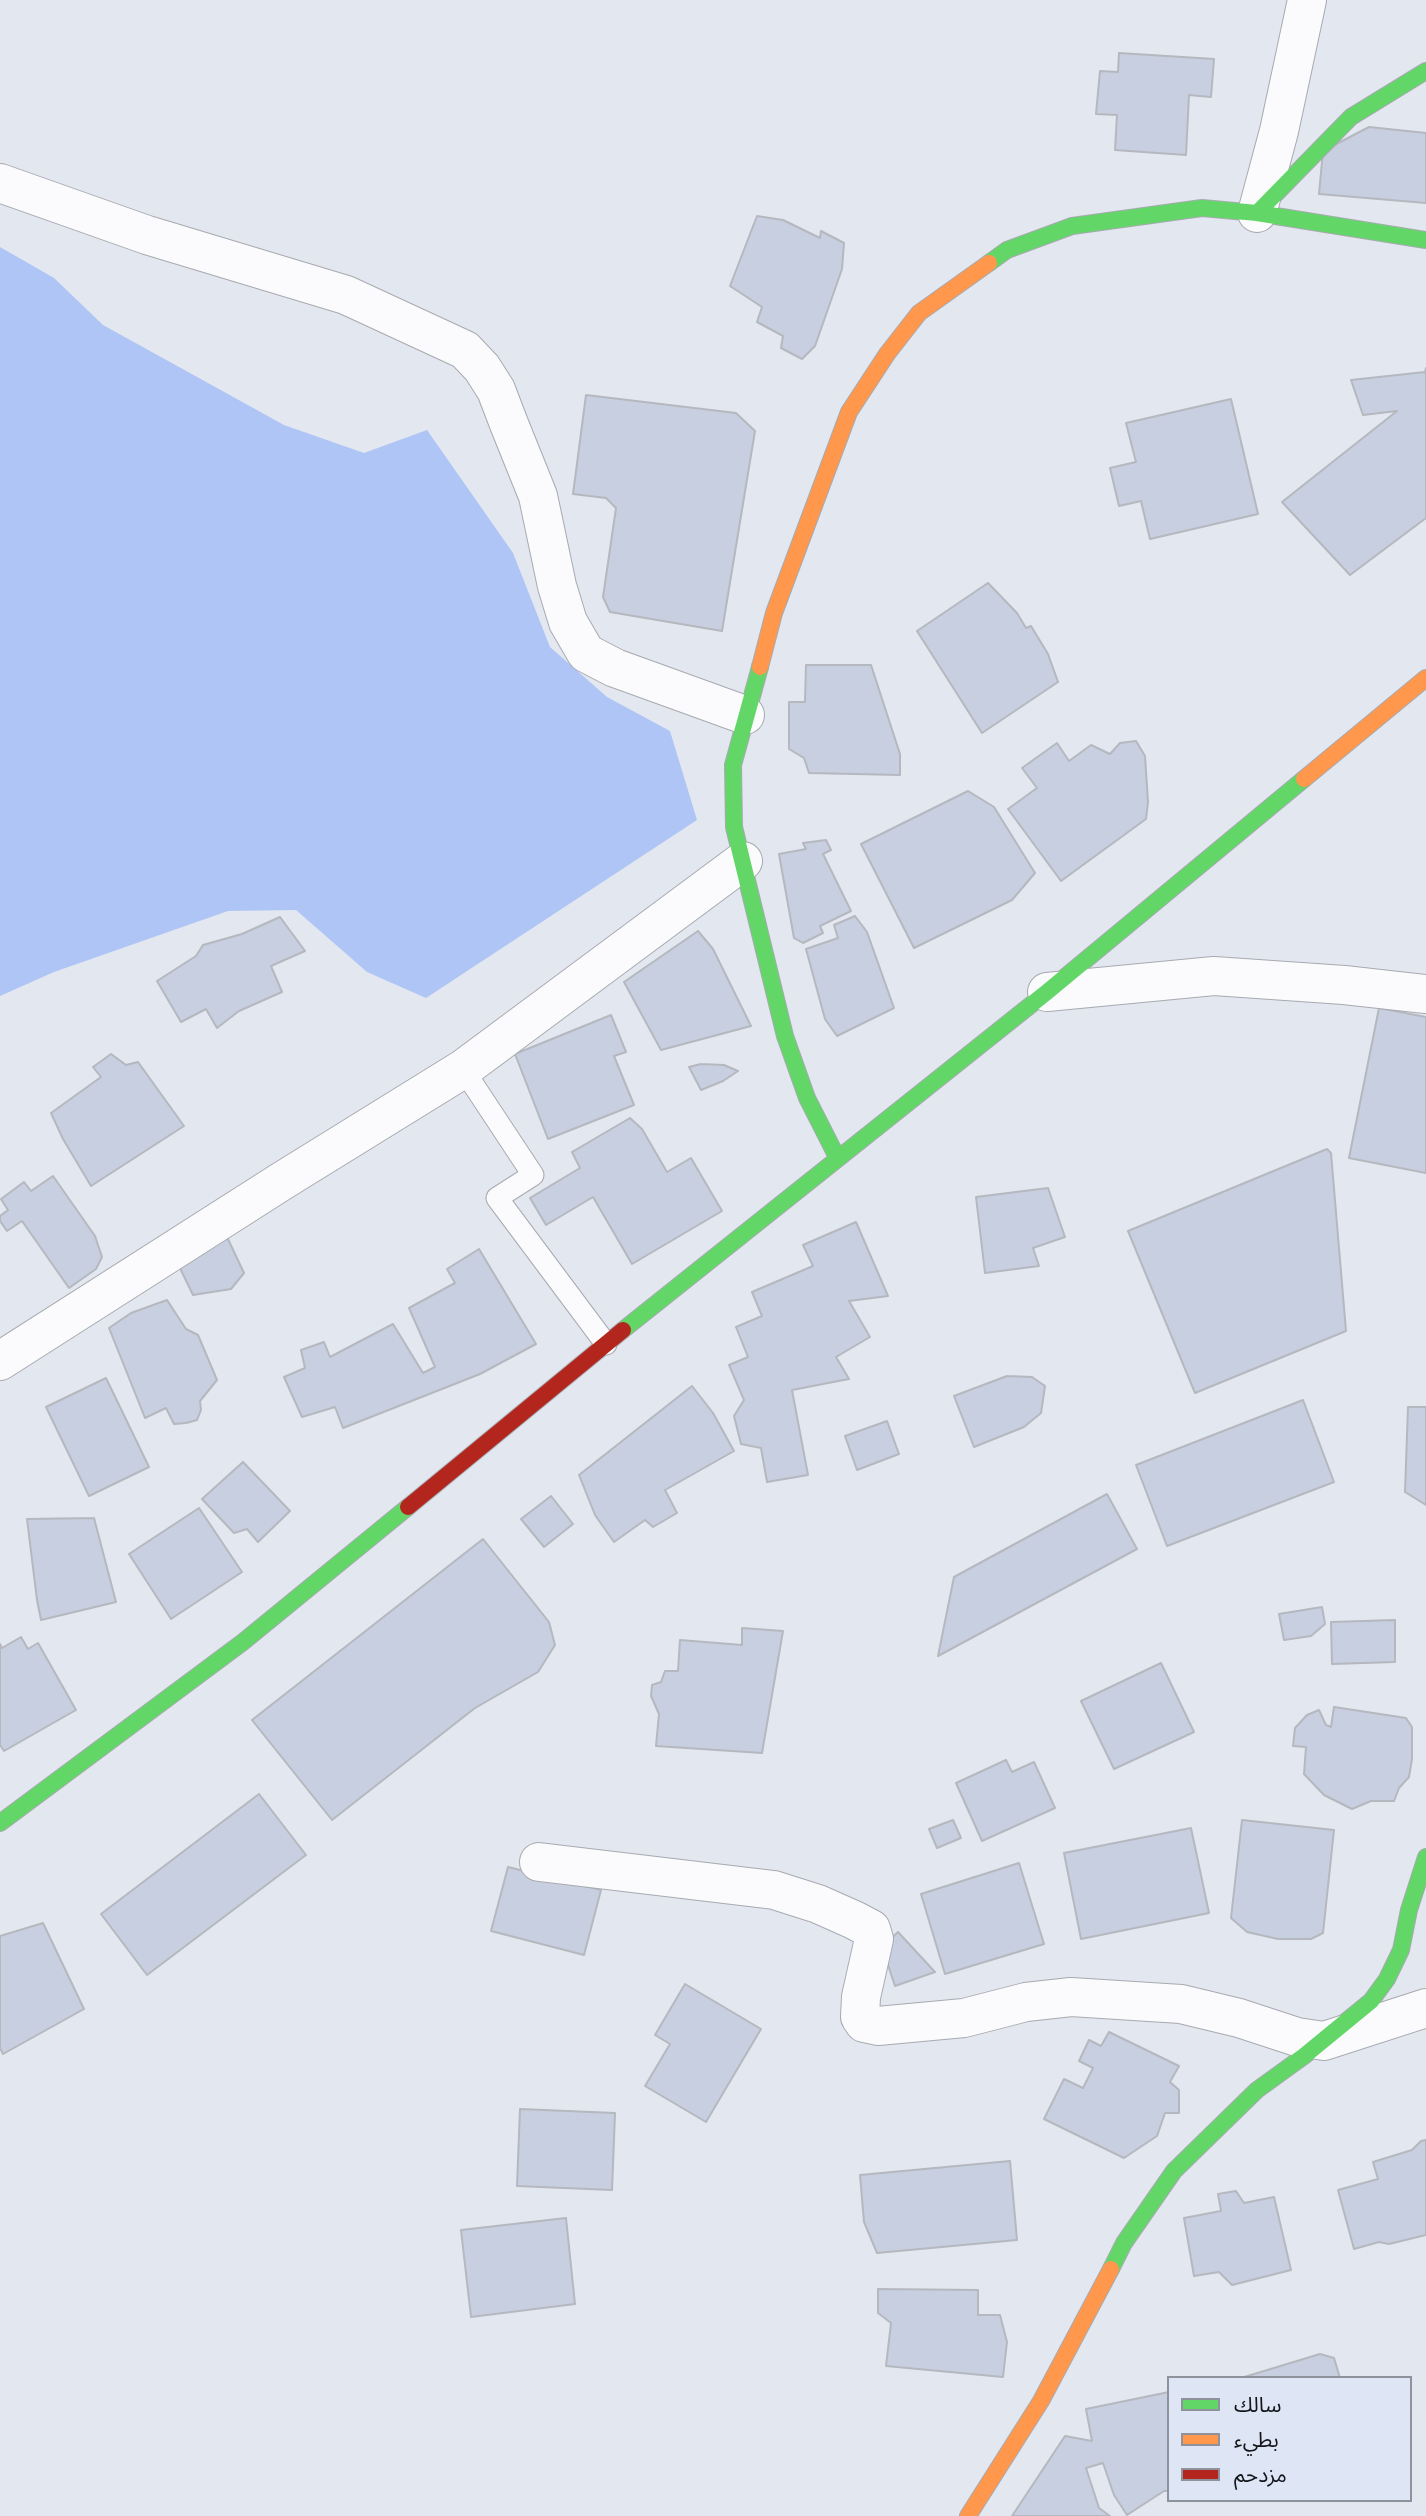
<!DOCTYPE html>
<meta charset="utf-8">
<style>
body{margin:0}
#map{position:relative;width:1426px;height:2516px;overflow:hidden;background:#e3e7ef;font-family:"Fira Sans","Noto Sans Arabic",sans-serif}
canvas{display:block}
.legend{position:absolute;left:1167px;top:2376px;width:245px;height:126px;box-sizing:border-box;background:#dee5f4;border:2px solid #8d929d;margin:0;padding:9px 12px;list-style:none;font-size:21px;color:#13151a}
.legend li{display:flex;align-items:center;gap:14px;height:35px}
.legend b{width:35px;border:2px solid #8d929d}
</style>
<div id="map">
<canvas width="1426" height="2516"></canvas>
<ul class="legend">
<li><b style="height:9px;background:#63d668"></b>سالك</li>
<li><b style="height:9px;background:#ff974d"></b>بطيء</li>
<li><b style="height:9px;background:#b3261e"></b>مزدحم</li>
</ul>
</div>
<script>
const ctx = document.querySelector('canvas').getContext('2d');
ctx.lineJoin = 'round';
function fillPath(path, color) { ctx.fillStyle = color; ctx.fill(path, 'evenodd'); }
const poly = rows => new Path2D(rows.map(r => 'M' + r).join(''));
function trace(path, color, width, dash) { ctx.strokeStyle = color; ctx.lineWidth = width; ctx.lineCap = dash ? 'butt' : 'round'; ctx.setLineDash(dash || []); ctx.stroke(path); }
fillPath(poly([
 [0,247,54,278,103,325,284,425,364,453,427,430,513,553,550,647,607,697,670,731,697,820,426,998,367,972,296,910,228,911,54,972,0,996]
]), '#afc5f5');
const building = poly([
 [1119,53,1214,59,1211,97,1189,95,1186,155,1115,150,1117,115,1096,114,1100,71,1118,72,1119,53],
 [1369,127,1426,133,1426,203,1319,194,1323,151,1369,127],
 [757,216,783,220,820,238,821,231,844,243,842,269,815,346,802,359,781,348,783,336,757,322,762,307,730,286,757,216],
 [1426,368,1426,518,1350,575,1282,502,1397,411,1363,415,1351,380,1425,372,1426,368],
 [586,395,736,413,755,431,722,631,610,612,603,597,616,508,606,498,573,494,586,395],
 [1231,399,1258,514,1150,539,1141,501,1119,506,1110,468,1136,462,1126,423,1231,399],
 [988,583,1017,613,1026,628,1031,626,1048,654,1058,682,982,733,917,631,988,583],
 [806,665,871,665,900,754,900,775,809,773,804,758,789,749,789,702,805,702,806,665],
 [1136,741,1145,756,1148,802,1146,819,1061,881,1008,809,1037,788,1022,768,1057,743,1069,761,1091,745,1110,754,1120,743,1136,741],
 [968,791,994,807,1035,873,1012,900,914,948,861,844,968,791],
 [826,840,831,850,823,854,851,911,820,926,823,933,803,943,794,938,779,854,806,849,803,843,826,840],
 [855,916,867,932,894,1008,837,1036,825,1019,806,949,838,938,834,925,855,916],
 [280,917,305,951,271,966,282,992,239,1011,217,1028,206,1009,181,1022,157,981,196,956,203,945,242,934,280,917],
 [698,931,713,949,751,1026,661,1050,624,982,698,931],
 [1379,1008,1426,1017,1426,1173,1349,1158,1379,1008],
 [611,1015,626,1052,614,1056,634,1105,548,1139,515,1054,611,1015],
 [111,1054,126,1065,138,1062,184,1126,91,1186,63,1139,51,1113,101,1077,93,1067,111,1054],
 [701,1064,724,1065,738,1071,723,1081,701,1090,689,1067,701,1064],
 [630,1118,642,1129,667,1172,691,1158,722,1211,632,1264,593,1197,546,1225,530,1198,580,1168,572,1152,630,1118],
 [1327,1149,1331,1153,1346,1331,1195,1393,1128,1231,1327,1149],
 [53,1176,95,1236,102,1257,96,1269,69,1288,22,1221,7,1231,0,1221,0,1216,8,1210,1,1199,24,1182,31,1191,53,1176],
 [1048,1188,1065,1237,1033,1248,1039,1266,985,1273,976,1197,1048,1188],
 [856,1222,888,1296,849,1301,870,1337,836,1357,849,1379,792,1390,808,1475,767,1482,761,1448,741,1444,734,1416,744,1400,729,1365,748,1357,736,1327,762,1316,752,1292,813,1266,803,1245,856,1222],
 [227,1237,244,1273,231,1289,193,1295,177,1262,227,1237],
 [479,1249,536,1344,480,1374,343,1428,335,1407,302,1417,284,1377,305,1368,301,1350,324,1342,330,1357,393,1324,423,1373,435,1367,409,1308,455,1283,447,1269,479,1249],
 [167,1300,186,1329,198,1335,217,1380,200,1401,201,1410,197,1420,186,1423,174,1424,166,1408,145,1418,109,1328,131,1313,167,1300],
 [1007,1376,1032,1377,1045,1386,1041,1413,1024,1427,974,1447,954,1396,1007,1376],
 [106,1378,149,1467,89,1496,46,1407,106,1378],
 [692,1386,713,1413,734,1451,665,1490,677,1513,653,1527,645,1520,614,1542,595,1515,579,1475,692,1386],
 [1303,1400,1334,1482,1167,1546,1136,1465,1303,1400],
 [1408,1407,1426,1407,1426,1505,1405,1492,1408,1407],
 [887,1421,899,1454,857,1470,845,1436,887,1421],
 [243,1462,290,1511,258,1542,247,1529,234,1533,202,1499,243,1462],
 [1107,1494,1137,1549,938,1656,954,1577,1107,1494],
 [551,1496,573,1524,544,1547,521,1519,551,1496],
 [199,1508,242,1572,171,1619,129,1554,199,1508],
 [94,1518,116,1602,41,1620,37,1600,27,1519,94,1518],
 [483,1539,549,1622,555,1645,538,1672,475,1708,332,1820,252,1720,483,1539],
 [1322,1607,1325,1624,1311,1636,1284,1640,1279,1614,1322,1607],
 [1395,1620,1395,1662,1332,1664,1331,1622,1395,1620],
 [742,1628,783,1631,762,1753,656,1746,659,1714,651,1696,652,1685,661,1682,665,1671,678,1671,680,1640,742,1645,742,1628],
 [21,1637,28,1649,38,1643,76,1710,4,1751,0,1745,0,1644,2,1648,21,1637],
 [1161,1663,1194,1732,1114,1769,1081,1701,1161,1663],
 [1334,1707,1406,1718,1412,1727,1412,1759,1409,1777,1399,1788,1394,1801,1371,1801,1352,1809,1324,1795,1304,1774,1306,1747,1293,1746,1295,1728,1307,1715,1319,1710,1326,1725,1331,1727,1334,1707],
 [1006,1760,1012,1772,1034,1762,1055,1808,982,1841,956,1783,1006,1760],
 [259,1794,306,1855,147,1975,101,1914,259,1794],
 [953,1820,961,1838,937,1848,929,1829,953,1820],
 [1242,1820,1334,1830,1323,1933,1311,1939,1278,1939,1247,1932,1231,1918,1242,1820],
 [1191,1828,1209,1913,1081,1939,1064,1853,1191,1828],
 [1019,1863,1044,1944,945,1974,921,1894,1019,1863],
 [508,1867,601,1890,584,1955,491,1931,508,1867],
 [43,1923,84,2009,3,2054,0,2048,0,1936,43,1923],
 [898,1932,935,1972,895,1986,882,1947,898,1932],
 [685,1984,761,2029,706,2122,645,2086,670,2044,655,2035,685,1984],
 [1109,2032,1179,2066,1170,2082,1179,2090,1179,2113,1165,2113,1157,2136,1124,2158,1044,2119,1064,2079,1083,2088,1093,2068,1079,2061,1089,2040,1101,2046,1109,2032],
 [520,2109,615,2113,612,2190,517,2186,520,2109],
 [1426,2140,1426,2235,1389,2244,1379,2242,1354,2249,1338,2190,1378,2179,1373,2162,1412,2150,1421,2141,1426,2140],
 [1010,2161,1017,2240,877,2253,864,2222,860,2175,1010,2161],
 [1236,2191,1244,2203,1274,2197,1291,2270,1232,2285,1219,2272,1194,2276,1184,2218,1221,2211,1218,2194,1236,2191],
 [566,2218,575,2304,471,2317,461,2230,566,2218],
 [878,2289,978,2290,978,2315,1000,2315,1007,2342,1003,2377,886,2366,891,2323,878,2313,878,2289],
 [1320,2354,1334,2358,1340,2378,1241,2378,1320,2354],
 [1169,2392,1169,2491,1164,2491,1127,2515,1114,2495,1103,2463,1086,2468,1099,2508,1110,2516,1012,2516,1065,2436,1092,2441,1086,2409,1169,2392]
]);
fillPath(building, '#c8cfe0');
trace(building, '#b5b8be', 2);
const lane = poly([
 [463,1069,533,1175,497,1198,606,1344]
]);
const street = poly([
 [0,183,147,235,346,295,465,350,482,368,496,390,509,424,538,496,557,586,568,622,586,653,615,668,745,715],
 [1257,213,1279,131,1307,0],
 [1047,992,1214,976,1344,985,1426,994],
 [0,1361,282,1181,463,1069,743,861],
 [539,1862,774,1890,818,1904,854,1920,871,1929,874,1939,861,1997,860,2017,864,2023,878,2026,964,2018,1026,2002,1071,1997,1181,2004,1239,2018,1297,2037,1324,2041,1426,2008]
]);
const fast = poly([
 [1257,213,1351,117,1426,71],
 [989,263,1007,250,1072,226,1202,208,1257,213,1426,240],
 [760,667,733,765,734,827,785,1036,807,1098,837,1157],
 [623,1330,1047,992,1304,779],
 [0,1823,243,1642,408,1507],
 [1111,2269,1124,2243,1174,2171,1257,2090,1304,2056,1371,2001,1387,1979,1401,1950,1409,1910,1426,1857]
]);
const slow = poly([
 [760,667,774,613,849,412,887,354,919,313,989,263],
 [1304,779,1426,678],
 [968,2516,1041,2401,1111,2269]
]);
const jam = poly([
 [408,1507,623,1330]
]);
trace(lane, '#a7aab0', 23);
trace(street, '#a7aab0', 40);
trace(fast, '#a7aab0', 18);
trace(slow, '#a7aab0', 18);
trace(jam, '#a7aab0', 18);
trace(lane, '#fbfbfd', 21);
trace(street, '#fbfbfd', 38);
trace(fast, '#63d668', 16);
trace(slow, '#ff974d', 16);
trace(jam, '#b3261e', 16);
</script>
